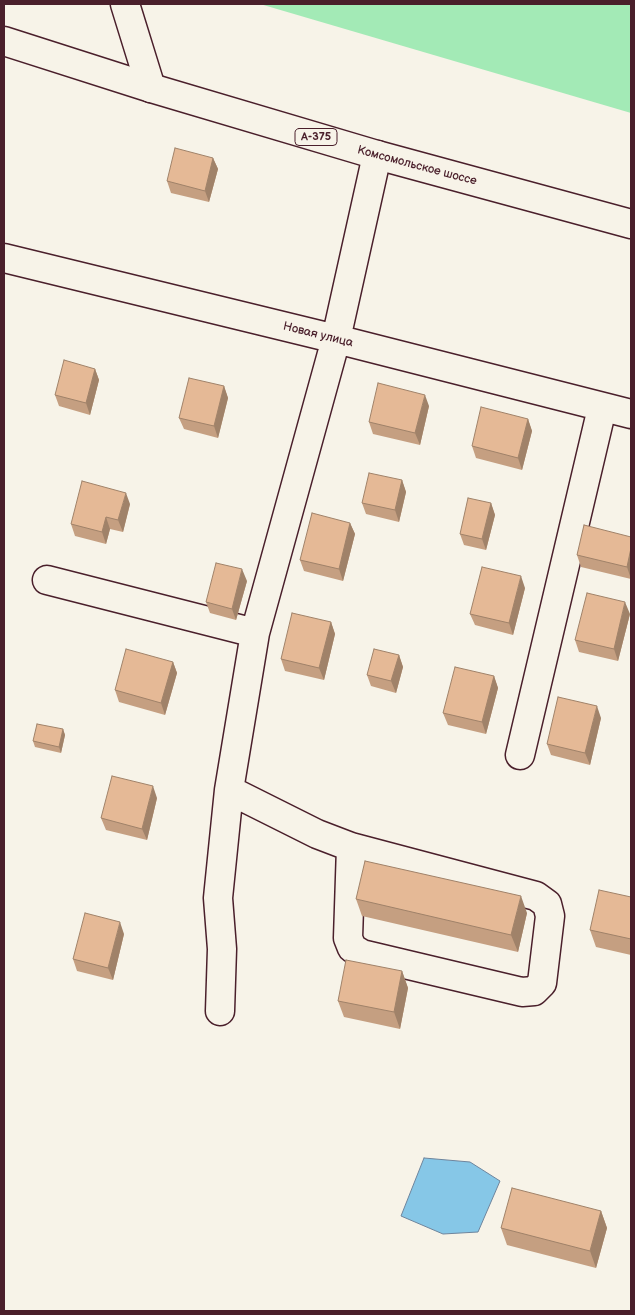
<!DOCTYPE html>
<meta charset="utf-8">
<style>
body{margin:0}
#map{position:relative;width:635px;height:1315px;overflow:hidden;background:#f7f3e8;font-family:"Balsamiq Sans",sans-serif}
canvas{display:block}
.frame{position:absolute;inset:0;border:5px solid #4a1f2b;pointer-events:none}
</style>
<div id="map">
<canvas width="635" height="1315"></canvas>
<div class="frame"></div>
</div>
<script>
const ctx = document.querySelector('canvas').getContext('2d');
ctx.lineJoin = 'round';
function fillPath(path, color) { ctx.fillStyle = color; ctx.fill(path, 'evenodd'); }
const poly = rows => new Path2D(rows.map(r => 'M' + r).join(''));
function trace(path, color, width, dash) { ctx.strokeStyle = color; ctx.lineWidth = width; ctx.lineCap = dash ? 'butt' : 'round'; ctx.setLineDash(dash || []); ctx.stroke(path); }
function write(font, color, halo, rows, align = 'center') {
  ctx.font = font + ' "Balsamiq Sans",sans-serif'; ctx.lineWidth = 5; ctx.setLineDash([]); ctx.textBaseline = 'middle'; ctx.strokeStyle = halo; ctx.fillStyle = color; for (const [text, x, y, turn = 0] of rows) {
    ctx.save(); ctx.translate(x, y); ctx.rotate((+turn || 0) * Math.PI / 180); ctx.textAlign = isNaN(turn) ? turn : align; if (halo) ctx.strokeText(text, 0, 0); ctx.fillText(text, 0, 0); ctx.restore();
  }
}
fillPath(poly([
 [260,4,631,4,631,113]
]), '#a3eab6');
const water = poly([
 [424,1158,470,1162,500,1181,478,1232,443,1234,401,1216,424,1158]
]);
fillPath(water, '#86c7e7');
trace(water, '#6e849c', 1);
const minor = poly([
 [125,4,151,88],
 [4,258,336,339,631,414],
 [47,580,255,633],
 [520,755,602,408],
 [229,790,317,834,351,847,536,896,547,904,550,916,542,983,534,991,522,992,362,954,352,948,348,938,351,847],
 [220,1011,222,949,218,898,229,790,255,633,336,339,377,155]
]);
const highway = poly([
 [4,41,151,88,377,155,631,224]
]);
trace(minor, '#4a1f2b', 31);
trace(highway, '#4a1f2b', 31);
trace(minor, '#f7f3e8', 28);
trace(highway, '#f7f3e8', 28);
fillPath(poly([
 [213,158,218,169,209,202,171,193,167,181],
 [95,369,99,380,90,415,59,406,55,395],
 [224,386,228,398,218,438,184,429,179,418],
 [429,406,420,445,373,434,369,422],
 [528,419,532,431,522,470,476,458,472,446],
 [402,480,406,492,399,522,366,514,362,503],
 [491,503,495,515,486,550,464,545,460,534],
 [130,504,123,532,110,529,106,544,75,536,71,524],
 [350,523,355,534,343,581,304,571,300,560],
 [631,537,631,579,581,567,577,555],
 [247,581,236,620,210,613,206,602],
 [525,588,513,635,475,625,470,614],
 [630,614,618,661,579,652,575,640],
 [331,622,335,634,324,680,285,671,281,659],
 [399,655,403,667,396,693,371,686,367,675],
 [173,662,177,673,165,715,119,702,115,690],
 [494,676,498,688,486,734,448,725,443,713],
 [601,718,590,765,551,755,547,744],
 [63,729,65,735,61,753,35,747,33,741],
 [157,798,147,840,106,830,101,818],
 [631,897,631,955,596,947,590,930],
 [356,899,527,913,518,952,362,916],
 [124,934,113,980,77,971,73,959],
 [402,971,408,988,400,1029,344,1017,338,1001],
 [601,1211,607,1228,596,1268,507,1245,501,1228]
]), '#c59f81');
fillPath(poly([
 [213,158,218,169,209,202,205,191],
 [95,369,99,380,90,415,86,403],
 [224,386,228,398,218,438,214,426],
 [425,395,429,406,420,445,415,433],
 [528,419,532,431,522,470,518,458],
 [402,480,406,492,399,522,395,510],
 [126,493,130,504,123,532,118,520],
 [491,503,495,515,486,550,482,539],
 [106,517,110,529,106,544,102,532],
 [350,523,355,534,343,581,339,569],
 [631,548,631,579,627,567],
 [242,569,247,581,236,620,232,609],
 [521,576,525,588,513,635,509,623],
 [625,602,630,614,618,661,614,649],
 [331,622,335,634,324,680,319,668],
 [399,655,403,667,396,693,391,681],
 [173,662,177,673,165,715,161,703],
 [494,676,498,688,486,734,482,722],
 [597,706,601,718,590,765,585,753],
 [63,729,65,735,61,753,59,747],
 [153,786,157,798,147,840,142,829],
 [521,896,527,913,518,952,511,935],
 [120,922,124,934,113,980,108,968],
 [402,971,408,988,400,1029,394,1012],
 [601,1211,607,1228,596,1268,590,1251]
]), '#a08269');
const building = poly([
 [175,148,213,158,205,191,167,181,175,148],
 [64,360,95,369,86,403,55,395,64,360],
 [189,378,224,386,214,426,179,418,189,378],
 [378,383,425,395,415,433,369,422,378,383],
 [481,407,528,419,518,458,472,446,481,407],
 [369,473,402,480,395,510,362,503,369,473],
 [82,481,126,493,118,520,106,517,102,532,71,524,82,481],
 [468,498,491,503,482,539,460,534,468,498],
 [312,513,350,523,339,569,300,560,312,513],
 [584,525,631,537,631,548,627,567,577,555,584,525],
 [216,563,242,569,232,609,206,602,216,563],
 [482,567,521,576,509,623,470,614,482,567],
 [587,593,625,602,614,649,575,640,587,593],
 [292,613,331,622,319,668,281,659,292,613],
 [126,649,173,662,161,703,115,690,126,649],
 [374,649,399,655,391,681,367,675,374,649],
 [455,667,494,676,482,722,443,713,455,667],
 [558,697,597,706,585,753,547,744,558,697],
 [37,724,63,729,59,747,33,741,37,724],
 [112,776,153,786,142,829,101,818,112,776],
 [365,861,521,896,511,935,356,899,365,861],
 [599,890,631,897,631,939,590,930,599,890],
 [85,913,120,922,108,968,73,959,85,913],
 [346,960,402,971,394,1012,338,1001,346,960],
 [512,1188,601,1211,590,1251,501,1228,512,1188]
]);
fillPath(building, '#e5b996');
trace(building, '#a08269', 1);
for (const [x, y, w] of [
 [316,137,42]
]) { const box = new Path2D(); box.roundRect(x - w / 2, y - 8.5, w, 17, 4); ctx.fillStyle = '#f7f3e8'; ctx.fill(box); trace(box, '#4a1f2b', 1); }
write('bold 11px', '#4a1f2b', null, [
 ["А-375",316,137]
]);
write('12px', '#4a1f2b', '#f7f3e8', [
 ["Комсомольское шоссе",417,166,15],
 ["Новая улица",318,335,14]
]);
</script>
